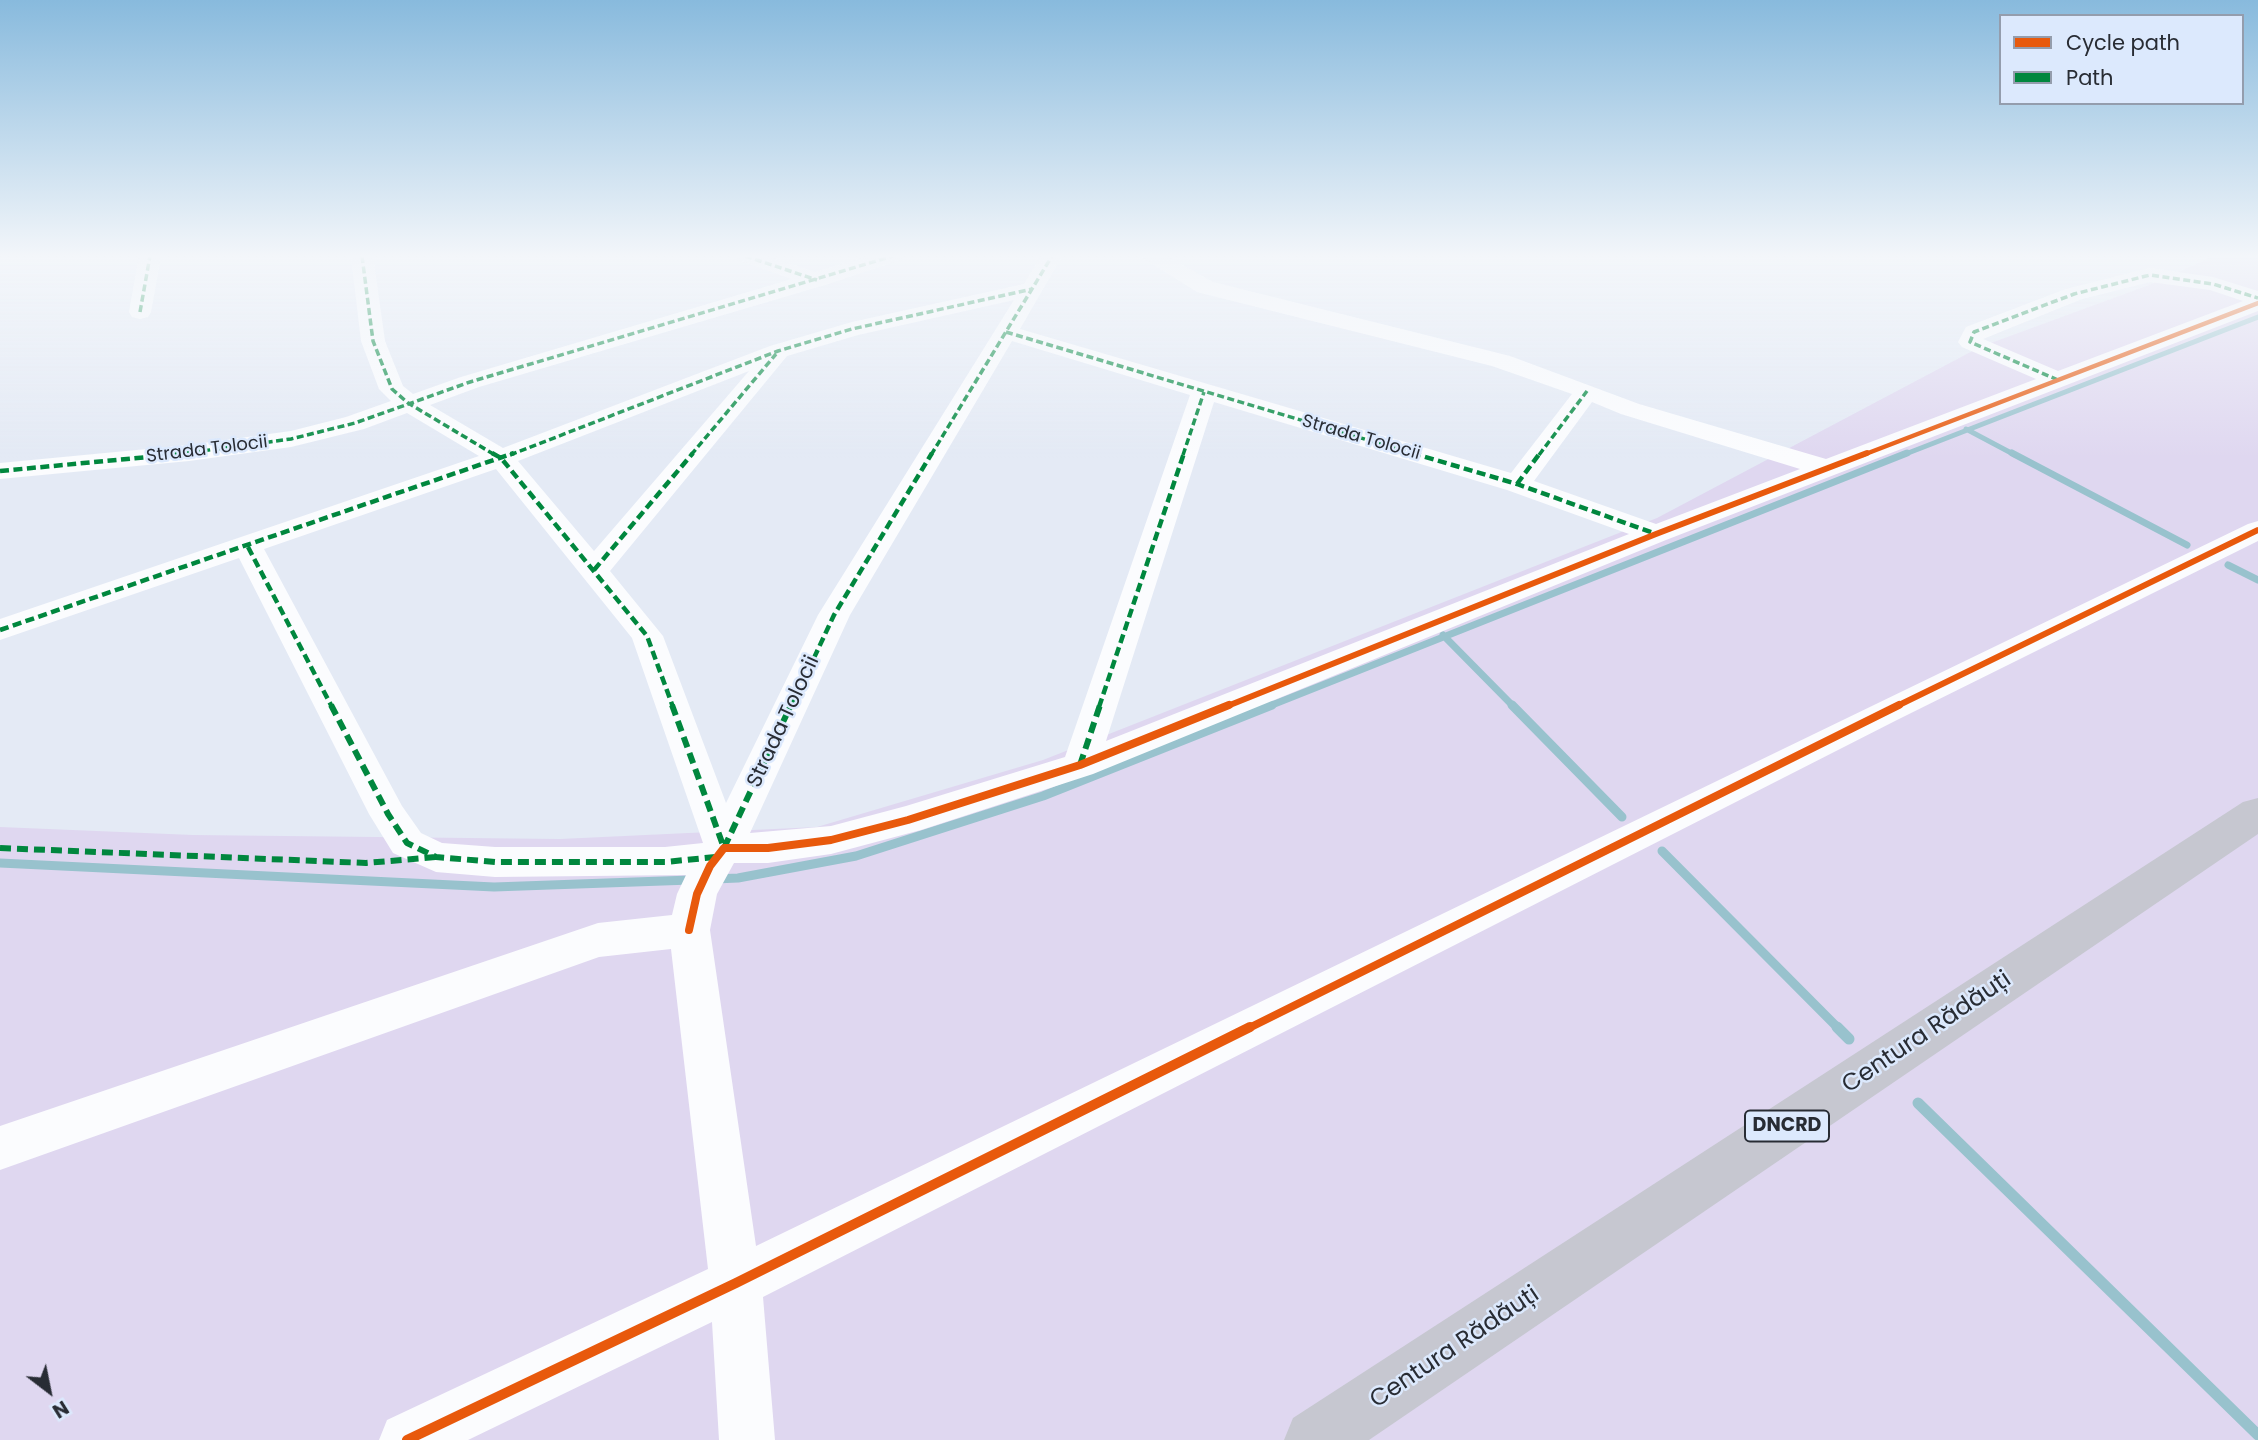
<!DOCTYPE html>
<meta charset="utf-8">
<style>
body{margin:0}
#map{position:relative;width:2258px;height:1440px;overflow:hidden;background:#e4eaf5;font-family:Poppins,sans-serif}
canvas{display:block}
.legend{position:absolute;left:1999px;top:14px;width:245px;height:91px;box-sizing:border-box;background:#dce9fd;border:2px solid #949dad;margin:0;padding:9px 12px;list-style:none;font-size:21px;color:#282c34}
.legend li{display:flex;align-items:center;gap:14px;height:35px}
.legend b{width:35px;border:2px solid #949dad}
.north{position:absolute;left:14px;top:1356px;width:70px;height:70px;-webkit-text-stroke:5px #dce9fd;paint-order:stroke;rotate:148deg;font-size:19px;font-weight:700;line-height:28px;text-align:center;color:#282c34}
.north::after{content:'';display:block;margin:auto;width:24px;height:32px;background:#282c34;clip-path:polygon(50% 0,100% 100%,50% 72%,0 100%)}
</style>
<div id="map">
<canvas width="2258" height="1440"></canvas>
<ul class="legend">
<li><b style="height:9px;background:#e8590c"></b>Cycle path</li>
<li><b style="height:9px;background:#00873e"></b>Path</li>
</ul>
<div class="north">N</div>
</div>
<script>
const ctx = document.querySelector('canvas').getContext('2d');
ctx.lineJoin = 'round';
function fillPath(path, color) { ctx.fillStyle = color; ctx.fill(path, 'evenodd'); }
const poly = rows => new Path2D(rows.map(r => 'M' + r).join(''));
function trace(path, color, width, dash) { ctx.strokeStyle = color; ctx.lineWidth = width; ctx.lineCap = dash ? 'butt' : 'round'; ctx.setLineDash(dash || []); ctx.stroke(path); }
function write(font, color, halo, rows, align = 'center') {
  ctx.font = font + ' Poppins,sans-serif'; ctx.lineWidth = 5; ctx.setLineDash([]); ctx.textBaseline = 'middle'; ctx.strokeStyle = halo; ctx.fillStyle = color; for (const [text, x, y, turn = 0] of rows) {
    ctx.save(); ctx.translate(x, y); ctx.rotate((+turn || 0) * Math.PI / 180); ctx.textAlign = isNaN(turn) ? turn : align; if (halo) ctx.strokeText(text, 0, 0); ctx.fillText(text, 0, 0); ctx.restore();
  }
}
fillPath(poly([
 [2214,256,2258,256,2258,1440,0,1440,0,827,193,835,560,839,817,827,1043,760,1657,518,1980,347,2149,285]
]), '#dfd7f0');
trace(poly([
 [1966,429,2015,455],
 [1903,455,2258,317]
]), '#98c2cd', 5);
trace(poly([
 [2012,453,2187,545],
 [2228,565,2258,580],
 [1443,635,1514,707],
 [1267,707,1907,453]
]), '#98c2cd', 7);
trace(poly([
 [1512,705,1622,817],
 [1662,851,1839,1029],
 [0,863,494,887,691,880],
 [715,879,738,878,856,856,1043,796,1272,705]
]), '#98c2cd', 9);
trace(poly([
 [1837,1027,1849,1039],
 [1918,1103,2258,1435]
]), '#98c2cd', 11);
fillPath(poly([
 [139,256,161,256,151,312,148,317,140,319,132,317,129,312,139,256],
 [351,256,373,256,385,341,403,386,413,394,461,377,792,279,738,260,735,256,767,256,815,272,869,256,903,256,900,260,825,285,479,387,430,405,503,448,770,346,852,322,1024,284,1041,256,1062,256,1020,329,1511,473,1572,394,1492,366,1197,292,1140,256,1166,256,1213,282,1510,356,1639,404,1826,459,2036,379,1962,347,1958,342,1966,327,2066,289,2150,268,2213,277,2258,291,2258,311,1666,540,1093,774,921,830,831,854,768,863,734,863,717,894,710,930,756,1246,2248,524,2258,521,2258,541,1897,720,763,1297,775,1440,719,1440,712,1322,468,1440,379,1440,387,1420,708,1269,671,949,599,957,0,1170,0,1126,598,923,672,915,677,894,686,875,495,877,436,872,393,853,369,814,239,558,0,640,0,619,479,456,407,413,364,429,291,447,189,461,0,479,0,463,189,445,291,431,346,417,391,401,379,389,361,341,351,256],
 [2150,282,2210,290,2243,301,2058,371,1983,339,2082,299,2150,282],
 [1014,300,818,615,726,803,663,636,610,571,787,356,858,335,1014,300],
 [1012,341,1190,395,1065,757,906,806,831,826,750,833,850,615,1012,341],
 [749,371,594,551,518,461,749,371],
 [1214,402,1507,490,1629,534,1106,741,1214,402],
 [1592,402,1621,414,1800,469,1656,524,1534,481,1592,402],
 [496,469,632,638,703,843,665,847,495,847,442,843,421,833,402,806,264,549,496,469]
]), '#fbfcfe');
fillPath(poly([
 [2258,798,2258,834,1369,1440,1284,1440,1293,1418,2243,802,2258,798]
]), '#c6c7d0');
trace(poly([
 [362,256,373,341,392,389,408,403,495,455],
 [745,256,817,280],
 [140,312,150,256],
 [1006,332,1418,455],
 [2058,380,1970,342,1974,332,2074,294,2150,275,2213,284,2258,298],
 [172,455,291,439,355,423,470,382,893,256],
 [510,455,778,351,852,329,1032,289],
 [691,455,776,354],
 [931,455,1052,256],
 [1183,455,1204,392],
 [1539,455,1587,391]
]), '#00873e', 3.5, [7, 3.5]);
trace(poly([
 [492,453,501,458,647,636,673,707],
 [1412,453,1517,484,1656,534],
 [0,471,190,453],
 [1517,484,1540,453],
 [248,547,332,707],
 [594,570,693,453],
 [0,630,514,453],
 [791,707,834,615,932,453],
 [1099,707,1184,453]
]), '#00873e', 4.5, [9, 4.5]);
trace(poly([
 [331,705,388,814,407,843,436,857,495,862,665,862,716,857],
 [672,705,724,848],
 [1080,765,1100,705],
 [0,848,366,863,436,857],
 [724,848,791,705]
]), '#00873e', 6, [11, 6]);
trace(poly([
 [1863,455,2258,303]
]), '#e8590c', 4.5);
trace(poly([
 [1225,707,1656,534,1867,453],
 [1895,707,2258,530]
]), '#e8590c', 6);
trace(poly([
 [689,930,697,894,710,866,724,848,768,848,831,840,908,820,1080,765,1229,705],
 [1247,1029,1899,705]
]), '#e8590c', 8);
trace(poly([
 [407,1440,736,1283,1250,1027]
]), '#e8590c', 10);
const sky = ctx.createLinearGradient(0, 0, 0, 458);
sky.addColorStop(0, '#88badd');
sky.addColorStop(0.56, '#f3f6fa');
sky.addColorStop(1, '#f3f6fa00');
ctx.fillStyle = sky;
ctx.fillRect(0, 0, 2258, 458);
write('18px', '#282c34', '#dce9fd', [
 ["Strada Tolocii",1361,438,16],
 ["Strada Tolocii",207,450,-7]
]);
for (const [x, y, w] of [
 [1787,1126,84]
]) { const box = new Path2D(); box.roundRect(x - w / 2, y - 15.5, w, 31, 5); ctx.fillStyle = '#dce9fd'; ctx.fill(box); trace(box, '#282c34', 2); }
write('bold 19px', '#282c34', null, [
 ["DNCRD",1787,1126]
]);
write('21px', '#282c34', '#dce9fd', [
 ["Strada Tolocii",784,722,-65]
]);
write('24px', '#282c34', '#dce9fd', [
 ["Centura Rădăuți",1927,1033,-34],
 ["Centura Rădăuți",1455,1348,-34]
]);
</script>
